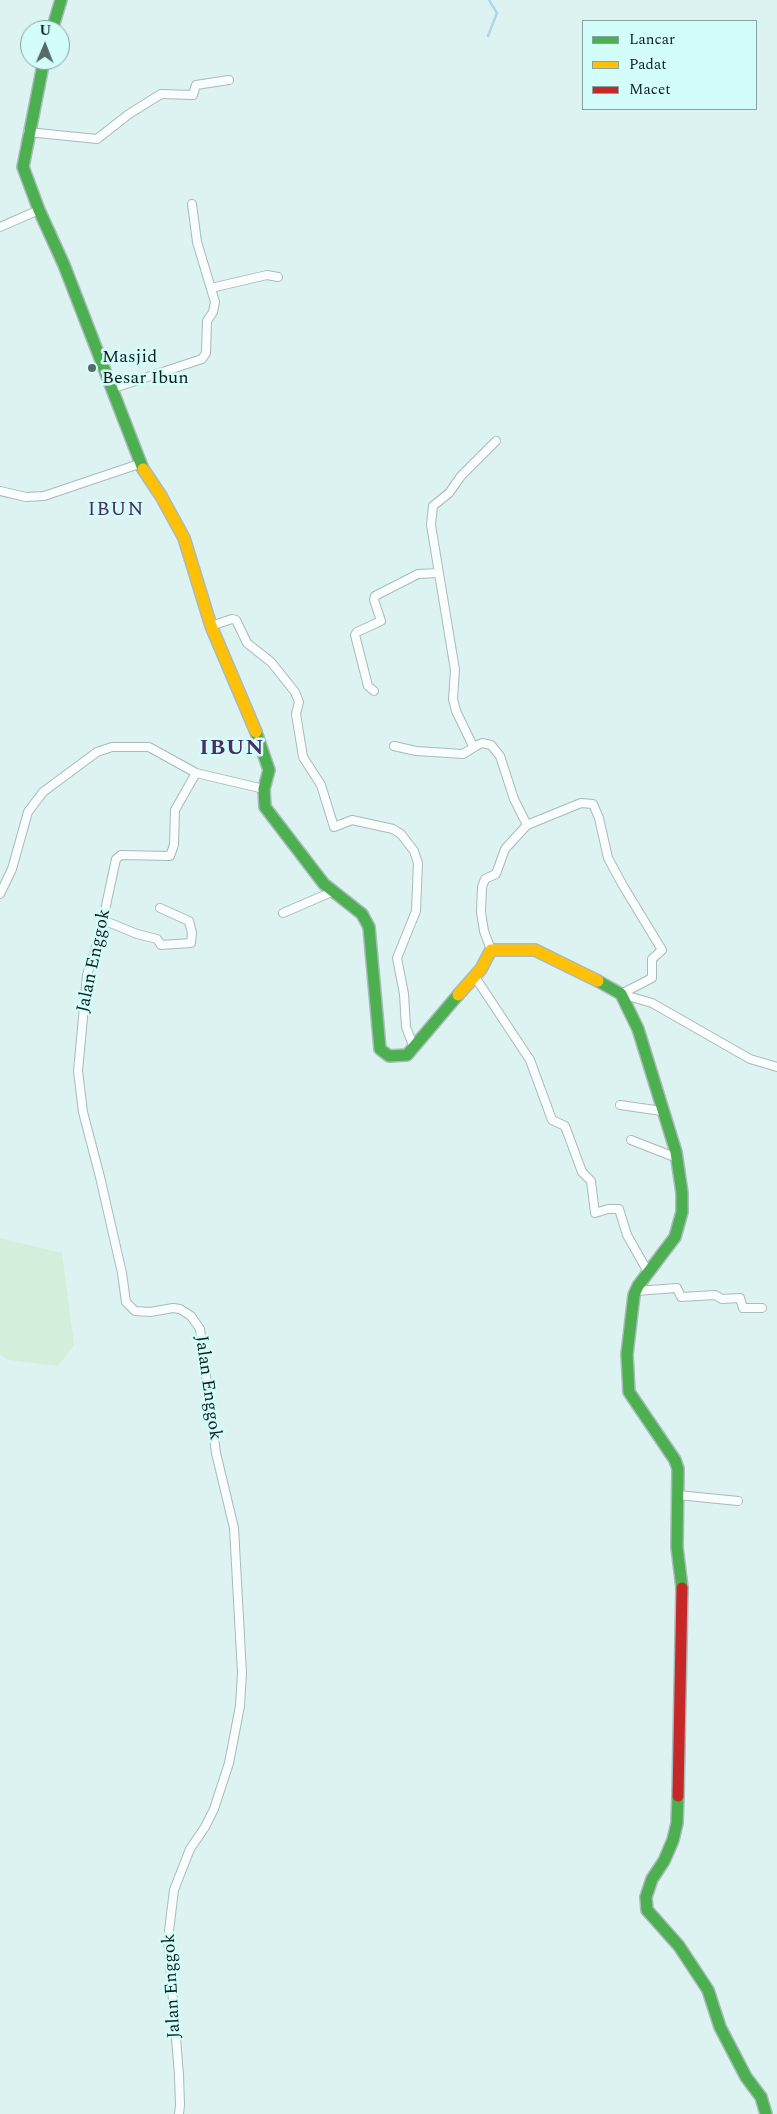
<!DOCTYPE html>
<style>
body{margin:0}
#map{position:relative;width:777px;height:2114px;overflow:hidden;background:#dcf3f1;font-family:Spectral,serif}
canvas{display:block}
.legend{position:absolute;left:582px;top:20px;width:175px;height:90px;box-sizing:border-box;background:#d2fdf9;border:1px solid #84a4a1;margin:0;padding:6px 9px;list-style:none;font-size:15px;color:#0f1f1e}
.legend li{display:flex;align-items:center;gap:10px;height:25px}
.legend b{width:25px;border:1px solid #84a4a1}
.north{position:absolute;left:20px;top:20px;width:50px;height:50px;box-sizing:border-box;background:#d2fdf9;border:1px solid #84a4a1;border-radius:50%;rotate:1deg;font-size:14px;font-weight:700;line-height:20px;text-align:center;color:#0f1f1e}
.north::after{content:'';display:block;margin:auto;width:18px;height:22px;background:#576968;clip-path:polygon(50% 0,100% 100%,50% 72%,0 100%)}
</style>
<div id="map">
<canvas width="777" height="2114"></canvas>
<ul class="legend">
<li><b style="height:6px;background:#4caf50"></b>Lancar</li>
<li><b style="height:6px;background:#ffc107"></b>Padat</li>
<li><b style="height:6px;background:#c62828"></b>Macet</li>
</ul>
<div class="north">U</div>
</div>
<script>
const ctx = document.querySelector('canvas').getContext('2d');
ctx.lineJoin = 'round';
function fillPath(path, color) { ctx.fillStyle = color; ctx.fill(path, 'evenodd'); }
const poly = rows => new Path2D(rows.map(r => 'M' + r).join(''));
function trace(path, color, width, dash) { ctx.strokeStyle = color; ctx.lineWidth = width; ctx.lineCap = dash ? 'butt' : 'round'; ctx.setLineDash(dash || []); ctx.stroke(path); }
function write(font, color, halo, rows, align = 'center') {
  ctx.font = font + ' Spectral,serif'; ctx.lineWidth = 5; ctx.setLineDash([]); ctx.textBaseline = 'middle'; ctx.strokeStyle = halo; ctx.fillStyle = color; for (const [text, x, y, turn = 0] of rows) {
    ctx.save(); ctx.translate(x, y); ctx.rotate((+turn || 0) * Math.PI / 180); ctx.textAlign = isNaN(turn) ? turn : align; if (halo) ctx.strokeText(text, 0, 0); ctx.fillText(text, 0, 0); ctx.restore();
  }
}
fillPath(poly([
 [0,1238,62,1253,74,1345,58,1366,8,1360,0,1354]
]), '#d3eedb');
trace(poly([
 [488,36,497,13,489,0]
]), '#acd7ec', 2.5);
const street = poly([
 [28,132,97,139,129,114,161,94,193,95,196,85,229,80],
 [0,227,39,210],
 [211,288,267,275,278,277],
 [111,389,202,359,206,353,207,321,213,312,215,302,197,242,192,204],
 [0,491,26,497,44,496,139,464],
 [211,626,232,619,236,620,247,643,271,662,295,692,299,702,296,714,303,757,321,785,334,827,352,820,393,829,401,834,414,851,418,863,416,911,397,958,404,994,406,1027,414,1048],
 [374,691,368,686,355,635,357,632,381,621,374,600,375,596,418,574,439,573],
 [394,746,416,751,463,754,476,746],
 [527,825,581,803,593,804,599,818,608,858,622,884,662,950,652,959,652,978,621,994],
 [0,894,12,869,28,812,43,792,97,752,112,747,149,747,196,773,264,789],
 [283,913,334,891],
 [103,920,137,934,157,939,161,945,191,943,192,933,189,921,160,908],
 [491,950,484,931,481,912,482,887,485,879,496,874,505,849,527,825,514,799,500,756,491,745,482,743,476,746,472,744,456,711,453,699,455,670,431,525,433,506,449,493,461,476,496,441],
 [475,977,530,1060,552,1120,565,1126,582,1172,591,1181,595,1213,608,1209,619,1209,627,1235,648,1272],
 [621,994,652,1003,750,1059,777,1067],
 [620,1105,662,1111],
 [631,1140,677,1158],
 [636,1291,677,1288,681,1297,715,1295,722,1299,740,1298,743,1308,762,1308],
 [678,1495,738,1501],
 [179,2114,180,2105,179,2075,168,1939,174,1890,190,1849,205,1827,214,1809,229,1763,240,1706,242,1673,234,1528,216,1453,200,1329,191,1316,180,1309,173,1308,150,1312,135,1311,126,1302,122,1273,100,1177,83,1112,78,1071,87,975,99,938,116,859,121,855,170,856,174,845,175,810,196,773]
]);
const fast = poly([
 [52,30,61,0],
 [44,60,23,167,39,210,64,265,143,469],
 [256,732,269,770,264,789,265,807,324,884,362,914,369,927,380,1049,389,1056,407,1055,458,995],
 [598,981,621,994,638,1029,676,1152,682,1193,682,1212,675,1237,638,1286,634,1295,627,1354,629,1392,675,1460,678,1469,677,1547,682,1588],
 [678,1796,677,1823,673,1840,664,1861,652,1879,646,1897,647,1910,679,1946,708,1990,720,2027,746,2077,761,2097,766,2114]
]);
const slow = poly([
 [143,469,161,496,184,538,211,626,256,732],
 [458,995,481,969,491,950,535,950,598,981]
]);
const jam = poly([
 [678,1796,682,1588]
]);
trace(street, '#a8bab9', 10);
trace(fast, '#a8bab9', 14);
trace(slow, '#a8bab9', 14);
trace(jam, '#a8bab9', 14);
trace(street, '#fafdfd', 8);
trace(fast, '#4caf50', 11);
trace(slow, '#ffc107', 11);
trace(jam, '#c62828', 11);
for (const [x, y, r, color] of [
 [92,368,5,"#576968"]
]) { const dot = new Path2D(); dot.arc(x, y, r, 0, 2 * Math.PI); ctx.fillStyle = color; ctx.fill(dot); trace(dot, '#d2fdf9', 2); }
write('18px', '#0f1f1e', '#d2fdf9', [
 ["Masjid",102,358],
 ["Besar Ibun",102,379]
], 'left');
write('18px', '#0f1f1e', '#d2fdf9', [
 ["Jalan Enggok",95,961,-78],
 ["Jalan Enggok",207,1388,82],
 ["Jalan Enggok",173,1986,-93]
]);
ctx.letterSpacing = '1px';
write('20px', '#4a2d67', '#d2fdf9', [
 ["IBUN",116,511]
]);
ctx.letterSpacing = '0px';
ctx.letterSpacing = '1px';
write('bold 22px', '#4a2d67', '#d2fdf9', [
 ["IBUN",232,750]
]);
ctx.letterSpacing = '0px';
</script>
